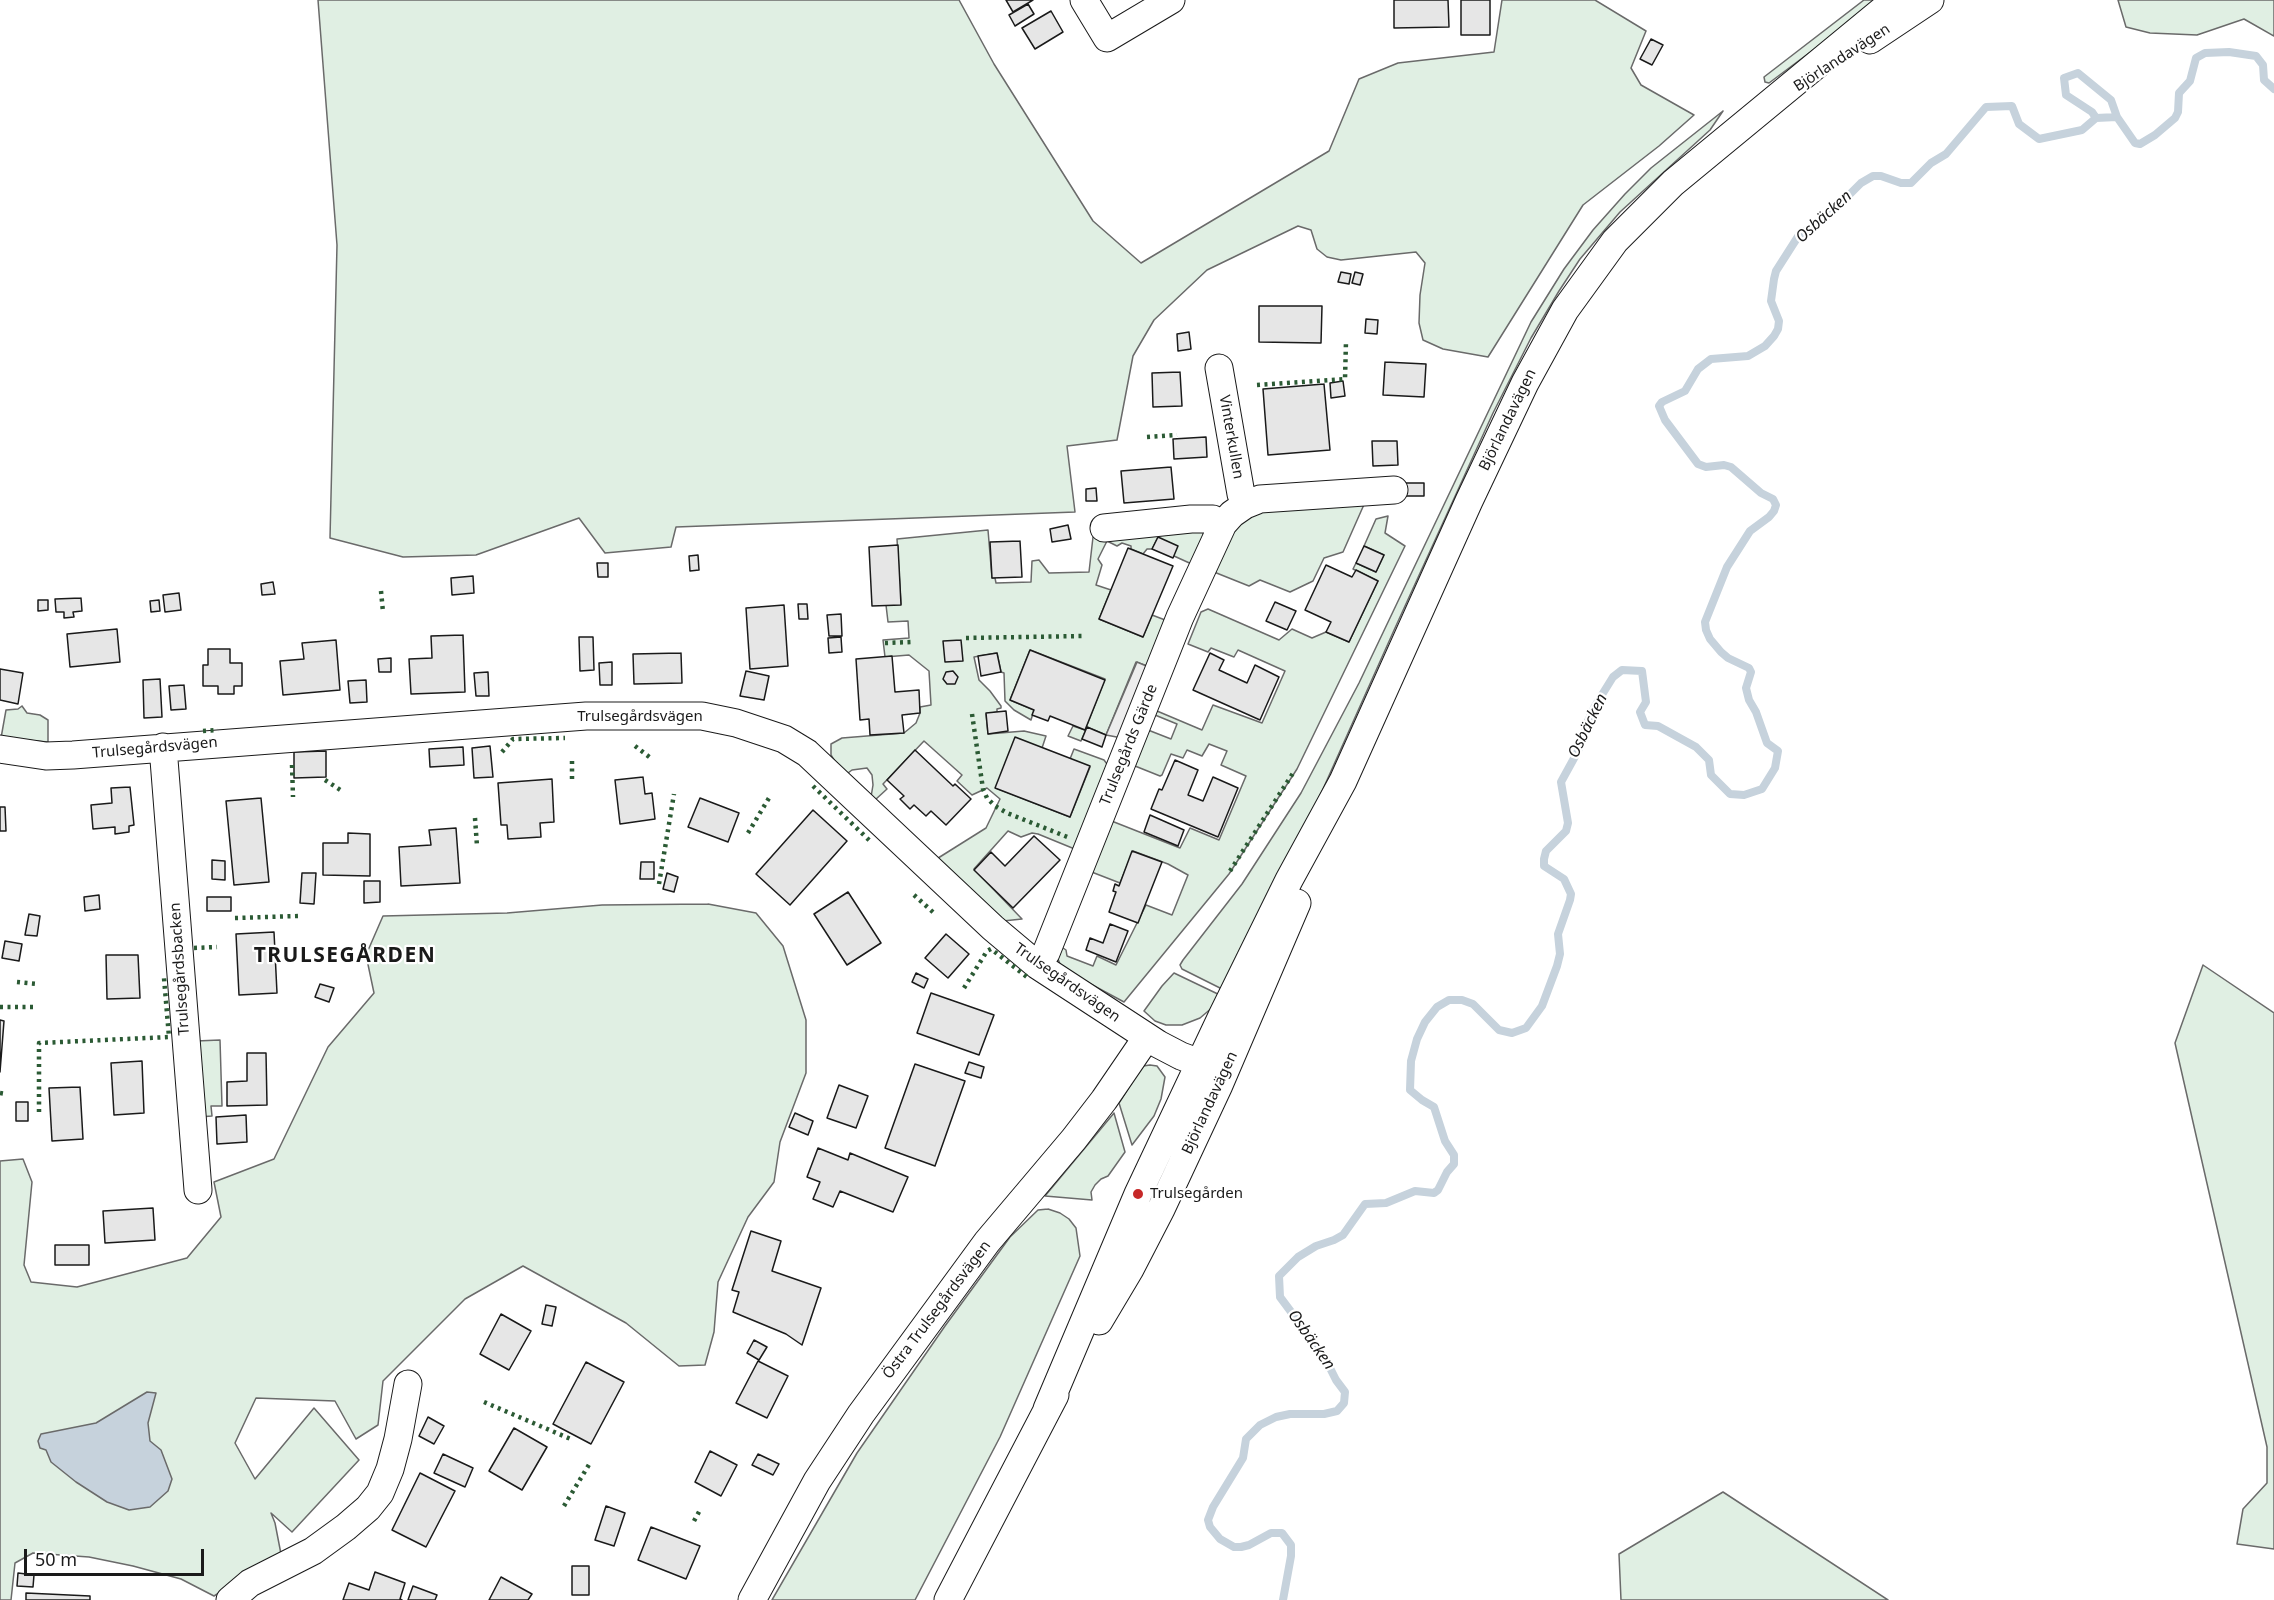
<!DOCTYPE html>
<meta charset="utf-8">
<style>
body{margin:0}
#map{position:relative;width:2274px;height:1600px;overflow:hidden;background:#fff;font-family:"Noto Sans",sans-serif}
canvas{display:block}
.scale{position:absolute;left:24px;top:1549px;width:180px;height:27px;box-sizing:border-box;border:3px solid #1a1a1a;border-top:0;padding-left:8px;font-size:18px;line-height:21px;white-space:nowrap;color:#1a1a1a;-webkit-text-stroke:4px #fff;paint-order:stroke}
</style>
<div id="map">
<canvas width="2274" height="1600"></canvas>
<div class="scale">50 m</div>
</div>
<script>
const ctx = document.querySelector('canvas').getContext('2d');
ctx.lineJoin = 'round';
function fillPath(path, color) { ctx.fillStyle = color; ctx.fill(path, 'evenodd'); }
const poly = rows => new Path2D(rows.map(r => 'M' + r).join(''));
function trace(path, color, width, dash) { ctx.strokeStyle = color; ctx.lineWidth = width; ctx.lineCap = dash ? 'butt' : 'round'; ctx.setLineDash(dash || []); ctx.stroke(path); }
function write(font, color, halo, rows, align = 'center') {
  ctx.font = font + ' "Noto Sans",sans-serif'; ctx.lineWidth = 4.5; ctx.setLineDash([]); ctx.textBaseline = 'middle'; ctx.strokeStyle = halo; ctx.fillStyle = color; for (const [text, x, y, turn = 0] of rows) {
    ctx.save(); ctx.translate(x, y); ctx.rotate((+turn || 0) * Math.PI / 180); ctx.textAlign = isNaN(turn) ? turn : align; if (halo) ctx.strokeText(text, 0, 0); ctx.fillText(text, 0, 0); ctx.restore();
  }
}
const green = poly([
 [318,0,959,0,994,64,1093,221,1141,263,1329,151,1359,79,1398,63,1494,52,1502,0,1595,0,1646,31,1631,68,1641,85,1694,115,1659,146,1583,205,1488,357,1443,349,1423,340,1419,323,1420,295,1425,263,1416,252,1341,260,1327,257,1317,249,1311,230,1298,226,1207,270,1154,320,1133,356,1117,440,1067,446,1075,512,676,527,671,547,605,553,579,518,476,555,403,557,330,538,337,245,318,0],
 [1864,0,1880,0,1769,83,1765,82,1764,77,1864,0],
 [2118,0,2274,0,2274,36,2244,19,2197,35,2150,33,2126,27,2118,0],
 [1723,111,1710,130,1620,212,1580,259,1559,291,1531,338,1493,413,1395,628,1302,836,1224,990,1182,969,1180,965,1183,960,1242,884,1301,793,1359,683,1531,322,1564,269,1593,230,1625,194,1651,168,1723,111],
 [1366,500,1343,552,1324,558,1313,581,1290,592,1260,580,1249,586,1214,572,1223,541,1248,512,1366,500],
 [1388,516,1385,533,1405,546,1297,769,1229,874,1124,1002,1072,974,1060,964,1058,959,1060,946,1066,950,1067,956,1093,966,1097,956,1116,965,1146,905,1172,915,1188,875,1168,864,1133,851,1120,883,1089,871,1109,820,1180,848,1190,828,1219,840,1246,776,1221,765,1227,751,1209,744,1202,756,1187,750,1183,758,1171,754,1162,775,1160,776,1135,766,1148,730,1171,739,1177,724,1155,715,1157,711,1202,730,1213,705,1262,723,1285,671,1238,650,1234,657,1211,648,1208,652,1188,644,1201,612,1208,609,1279,640,1292,629,1312,638,1326,632,1349,642,1378,581,1353,569,1356,563,1376,572,1384,555,1364,546,1376,519,1388,516],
 [1187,526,1204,532,1196,566,1174,556,1158,537,1152,549,1147,549,1143,554,1131,549,1131,546,1122,543,1117,546,1107,541,1098,559,1102,565,1096,585,1111,590,1099,619,1143,637,1152,615,1173,623,1153,668,1136,662,1106,735,1087,727,1081,741,1068,736,1073,726,1085,730,1105,679,1030,650,1010,700,1034,710,1031,720,1014,710,1005,701,1004,673,1001,672,997,653,974,657,979,680,990,691,1001,706,1001,708,997,709,997,712,986,714,988,734,1024,731,1046,736,1042,748,996,788,1070,817,1090,767,1070,759,1074,749,1104,760,1107,764,1082,852,1038,834,1032,833,1021,837,1008,831,974,869,1022,919,1003,921,935,860,986,828,1000,799,987,788,972,795,957,781,962,775,924,741,883,784,887,789,875,800,871,797,873,785,872,775,867,768,852,770,844,776,831,755,831,744,842,738,904,733,916,723,920,713,920,707,931,705,929,671,909,655,885,657,883,640,909,638,908,621,888,622,886,605,901,604,897,539,988,530,992,578,995,578,996,583,1031,582,1032,561,1039,560,1049,573,1089,572,1093,537,1187,526],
 [22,706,27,713,40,715,48,720,48,742,1,738,6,710,18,709,22,706],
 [708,904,756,913,783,946,806,1020,806,1073,780,1142,774,1182,748,1217,718,1282,714,1332,705,1365,679,1366,626,1323,523,1266,465,1299,383,1381,378,1425,356,1439,335,1401,256,1398,235,1443,255,1479,314,1408,359,1460,292,1532,271,1513,275,1523,281,1554,214,1596,181,1579,133,1566,89,1557,33,1553,15,1563,11,1600,0,1600,0,1161,23,1159,32,1182,24,1265,31,1282,77,1287,187,1258,221,1217,214,1182,274,1159,328,1047,374,993,366,955,383,916,507,913,602,905,708,904],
 [2203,965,2274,1013,2274,1549,2237,1544,2243,1509,2267,1483,2267,1447,2175,1043,2203,965],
 [1174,973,1222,996,1213,1007,1200,1018,1182,1025,1166,1025,1155,1021,1144,1011,1162,986,1174,973],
 [220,1040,222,1106,211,1106,212,1116,199,1117,196,1041,220,1040],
 [1150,1065,1157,1066,1165,1077,1161,1099,1154,1116,1132,1145,1119,1103,1139,1071,1143,1066,1150,1065],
 [1114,1113,1125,1152,1108,1176,1101,1179,1095,1185,1091,1192,1092,1200,1045,1196,1114,1113],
 [1048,1209,1060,1213,1069,1219,1076,1228,1080,1256,1000,1437,915,1600,772,1600,857,1453,945,1326,1010,1237,1038,1210,1048,1209],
 [1723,1492,1888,1600,1621,1600,1619,1554,1723,1492]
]);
fillPath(green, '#e0efe3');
trace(green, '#6a6a6a', 1.5);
const parking = poly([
 [1137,662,1151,668,1122,738,1106,735,1137,662]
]);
fillPath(parking, '#ededed');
trace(parking, '#6a6a6a', 1.5);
const water = poly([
 [147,1392,156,1393,148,1423,150,1441,161,1450,172,1479,168,1491,150,1507,129,1510,107,1502,76,1482,51,1462,46,1450,40,1448,38,1441,41,1434,96,1423,147,1392]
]);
fillPath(water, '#c6d2dc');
trace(water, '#6a6a6a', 1.5);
trace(poly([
 [2096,118,2117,117],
 [1283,1600,1291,1556,1291,1545,1282,1533,1271,1533,1249,1545,1241,1547,1234,1547,1220,1539,1210,1527,1208,1520,1213,1507,1243,1458,1246,1439,1260,1425,1276,1417,1290,1414,1324,1414,1337,1411,1344,1403,1345,1392,1336,1380,1324,1356,1280,1297,1279,1276,1298,1257,1316,1246,1334,1240,1343,1235,1365,1204,1386,1203,1415,1191,1434,1193,1438,1190,1447,1172,1454,1164,1454,1155,1445,1141,1434,1107,1422,1100,1410,1090,1411,1061,1417,1039,1425,1022,1437,1007,1449,1000,1462,1000,1473,1004,1499,1030,1512,1033,1526,1028,1542,1006,1557,966,1560,954,1558,934,1570,900,1571,894,1564,879,1544,866,1544,859,1546,851,1566,831,1568,823,1561,782,1578,751,1588,721,1595,706,1613,677,1622,670,1642,671,1646,702,1640,712,1645,725,1658,726,1696,747,1709,760,1711,775,1730,794,1744,795,1762,789,1775,768,1778,751,1767,743,1756,712,1749,700,1746,688,1751,672,1749,668,1728,658,1721,652,1710,639,1706,630,1705,622,1727,567,1750,531,1769,517,1774,511,1776,505,1773,499,1761,493,1731,467,1724,465,1706,467,1698,464,1665,420,1659,406,1662,402,1685,391,1698,369,1711,359,1748,356,1765,346,1774,336,1778,329,1779,321,1771,301,1774,279,1776,271,1799,235,1828,216,1861,183,1873,176,1881,176,1901,183,1911,183,1931,163,1946,154,1986,107,2012,106,2019,124,2039,139,2082,130,2096,118,2092,112,2066,95,2064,78,2078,73,2111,100,2117,117,2135,143,2140,144,2155,135,2175,118,2178,112,2179,93,2190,81,2196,58,2205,53,2229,52,2256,56,2263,65,2264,80,2274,89]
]), '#c6d2dc', 8);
const building = poly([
 [1006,0,1033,0,1013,12,1006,0],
 [1394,0,1448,0,1449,27,1394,28,1394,0],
 [1461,0,1490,0,1490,35,1461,35,1461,0],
 [1028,4,1034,14,1015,26,1009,15,1028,4],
 [1051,11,1063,32,1035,49,1022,28,1051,11],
 [1651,39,1663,45,1652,65,1640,59,1651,39],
 [1341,272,1351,274,1349,284,1338,282,1341,272],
 [1355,272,1363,274,1360,285,1352,283,1355,272],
 [1259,306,1322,306,1321,343,1259,342,1259,306],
 [1366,319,1378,320,1377,334,1365,333,1366,319],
 [1189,332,1191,349,1178,351,1177,334,1189,332],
 [1385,362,1426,364,1424,397,1383,395,1385,362],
 [1180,372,1182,406,1153,407,1152,373,1180,372],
 [1343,381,1345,396,1331,398,1330,383,1343,381],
 [1324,384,1330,450,1268,455,1263,389,1324,384],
 [1206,437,1207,457,1174,459,1173,439,1206,437],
 [1372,441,1397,441,1398,465,1373,466,1372,441],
 [1171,467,1174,499,1124,503,1121,471,1171,467],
 [1406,483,1424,483,1424,496,1406,496,1406,483],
 [1096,488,1097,501,1086,501,1086,489,1096,488],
 [1068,525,1071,539,1052,542,1050,529,1068,525],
 [1158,537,1178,546,1173,558,1152,549,1158,537],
 [1020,541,1022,577,992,578,990,542,1020,541],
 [898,545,901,605,872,606,869,547,898,545],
 [1364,546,1384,555,1376,572,1356,563,1364,546],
 [1128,548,1173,566,1143,637,1099,619,1128,548],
 [698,555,699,570,690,571,689,556,698,555],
 [597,563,608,563,608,577,598,577,597,563],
 [1326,565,1352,577,1356,570,1378,581,1349,642,1326,632,1331,622,1305,610,1326,565],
 [473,576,474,593,452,595,451,578,473,576],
 [273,582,275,594,262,595,261,584,273,582],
 [179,593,181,610,165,612,163,595,179,593],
 [81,598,82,611,73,612,74,617,64,618,64,612,56,612,55,599,81,598],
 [38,600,48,600,48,610,38,611,38,600],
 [159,600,160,611,151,612,150,601,159,600],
 [1275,602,1296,611,1287,630,1266,621,1275,602],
 [798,604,807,604,808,619,799,619,798,604],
 [784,605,788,666,750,669,746,608,784,605],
 [841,614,842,636,829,636,827,615,841,614],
 [117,629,120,662,70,667,67,634,117,629],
 [463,635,465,692,411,694,409,659,432,658,431,636,463,635],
 [579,637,593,637,594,670,580,671,579,637],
 [841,637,842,652,829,653,828,638,841,637],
 [336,640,340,690,283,695,280,661,304,659,302,643,336,640],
 [961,640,963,661,945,662,943,641,961,640],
 [208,649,230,649,230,663,242,663,242,686,234,686,234,694,218,694,218,686,203,686,203,665,208,665,208,649],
 [1030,650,1105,680,1085,730,1050,716,1048,721,1032,715,1034,710,1010,700,1030,650],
 [681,653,682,683,634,684,633,654,681,653],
 [997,653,1001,672,981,676,978,656,997,653],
 [1210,653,1224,660,1219,670,1247,683,1255,665,1279,677,1260,720,1193,690,1210,653],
 [892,656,895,692,919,690,920,713,902,715,904,733,870,735,869,719,860,720,856,659,892,656],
 [391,658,391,672,379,672,378,659,391,658],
 [612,662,612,685,600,685,599,663,612,662],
 [0,669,23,673,18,704,0,700,0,669],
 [746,671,769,676,764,700,740,696,746,671],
 [953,671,958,677,955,684,947,684,943,679,946,672,953,671],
 [488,672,489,696,476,696,474,673,488,672],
 [160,679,162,717,144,718,143,680,160,679],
 [366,680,367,702,350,703,348,681,366,680],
 [184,685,186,709,171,710,169,686,184,685],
 [1006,711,1008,731,988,734,986,713,1006,711],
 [1087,727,1106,735,1102,747,1082,739,1087,727],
 [1015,737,1090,766,1070,817,995,788,1015,737],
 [490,746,493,777,474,778,472,748,490,746],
 [463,747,464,765,430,767,429,749,463,747],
 [915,750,953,786,955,784,971,799,946,825,931,811,926,816,914,805,910,809,900,799,904,796,887,780,915,750],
 [326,751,326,777,294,778,294,752,326,751],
 [1175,760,1198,770,1188,795,1203,801,1213,777,1238,788,1218,837,1151,809,1159,789,1162,790,1175,760],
 [643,777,645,794,652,793,655,819,620,824,615,780,643,777],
 [552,779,554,822,540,823,541,837,508,839,507,825,501,825,498,783,552,779],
 [130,787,134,825,129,826,129,832,115,834,115,827,93,829,91,805,112,803,111,788,130,787],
 [261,798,269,882,234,885,226,801,261,798],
 [700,798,739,813,728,842,688,827,700,798],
 [0,807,5,807,6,831,0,831,0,807],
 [813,810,847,841,790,905,756,874,813,810],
 [1150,815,1184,830,1178,846,1144,832,1150,815],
 [456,828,460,883,401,886,399,847,431,845,429,830,456,828],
 [348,833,370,834,370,876,323,875,323,843,348,843,348,833],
 [1034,836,1060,860,1013,908,974,870,991,852,1005,866,1034,836],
 [1132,851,1162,862,1138,923,1109,912,1116,892,1113,891,1115,884,1119,886,1132,851],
 [212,860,225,861,225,880,212,879,212,860],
 [641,862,654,862,654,879,640,879,641,862],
 [302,873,316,873,314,904,300,903,302,873],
 [667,873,678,877,674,892,663,889,667,873],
 [364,881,380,881,380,902,364,903,364,881],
 [848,892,881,943,847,965,814,914,848,892],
 [99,895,100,909,85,911,84,897,99,895],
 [207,897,231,897,231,911,207,911,207,897],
 [29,914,40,916,37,936,25,935,29,914],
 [1110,924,1128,931,1116,962,1086,950,1090,938,1103,943,1110,924],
 [274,932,277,993,239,995,236,934,274,932],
 [946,934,969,954,948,978,925,958,946,934],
 [5,941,22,944,19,961,2,958,5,941],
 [106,955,138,955,140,998,107,999,106,955],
 [916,973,928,979,924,988,912,982,916,973],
 [320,984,334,988,329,1002,315,997,320,984],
 [931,993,994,1015,979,1055,917,1033,931,993],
 [0,1020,4,1021,0,1072,0,1020],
 [247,1053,266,1053,267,1105,227,1106,227,1082,247,1081,247,1053],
 [142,1061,144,1113,114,1115,111,1063,142,1061],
 [969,1062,984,1067,981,1078,965,1073,969,1062],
 [915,1064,965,1081,935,1166,885,1148,915,1064],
 [839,1085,868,1096,856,1128,827,1118,839,1085],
 [80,1087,83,1139,52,1141,49,1088,80,1087],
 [16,1102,28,1102,28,1121,16,1121,16,1102],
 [795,1113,813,1121,808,1135,789,1127,795,1113],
 [246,1115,247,1142,217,1144,216,1117,246,1115],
 [818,1148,848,1160,850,1153,908,1177,893,1212,840,1191,833,1207,813,1199,820,1182,807,1177,818,1148],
 [153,1208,155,1240,105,1243,103,1211,153,1208],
 [751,1231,781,1241,772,1271,821,1288,802,1345,786,1334,733,1312,739,1292,732,1290,751,1231],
 [55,1245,89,1245,89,1265,55,1265,55,1245],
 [546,1305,556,1307,552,1326,542,1324,546,1305],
 [501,1314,531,1331,509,1370,480,1354,501,1314],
 [754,1340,767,1347,759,1360,747,1353,754,1340],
 [758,1361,788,1376,767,1418,736,1403,758,1361],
 [586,1362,624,1382,591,1444,553,1424,586,1362],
 [428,1417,444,1426,434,1444,419,1436,428,1417],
 [514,1428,547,1447,522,1490,489,1471,514,1428],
 [710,1451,737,1465,721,1496,695,1482,710,1451],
 [443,1454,473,1468,465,1487,434,1473,443,1454],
 [758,1454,779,1464,773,1475,752,1465,758,1454],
 [420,1473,455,1491,426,1547,392,1530,420,1473],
 [606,1506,625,1513,614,1546,595,1540,606,1506],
 [651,1527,700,1546,686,1579,638,1560,651,1527],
 [572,1566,589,1566,589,1595,572,1595,572,1566],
 [375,1572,405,1583,400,1599,402,1600,343,1600,349,1583,369,1590,375,1572],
 [18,1573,34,1575,33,1587,17,1586,18,1573],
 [501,1577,532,1594,528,1600,489,1600,501,1577],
 [413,1586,437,1595,435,1600,408,1600,413,1586],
 [26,1593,90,1596,90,1600,26,1600,26,1593]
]);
fillPath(building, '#e6e6e6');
trace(building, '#1a1a1a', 1.5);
const minor = poly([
 [1084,0,1107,38,1171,0],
 [1870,40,1930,0],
 [1219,368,1241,494,1245,505],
 [1104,528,1191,519,1213,519,1223,524],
 [163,747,198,1190],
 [0,749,46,756,73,755,586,716,702,716,736,723,784,739,807,753,993,928,1037,965,1158,1044,1181,1056,1224,1072],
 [1037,965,1046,953,1180,617,1223,524,1232,514,1245,505,1260,499,1394,490],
 [1099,1321,1130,1269,1161,1209,1219,1085,1297,903],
 [1047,1409,1138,1194,1222,1016,1289,880,1343,781,1469,501,1525,383,1565,310,1615,241,1673,183,1895,0],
 [230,1600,250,1583,313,1551,346,1527,368,1508,380,1493,390,1469,398,1439,408,1384],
 [752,1600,817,1481,861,1414,987,1242,1074,1139,1104,1100,1147,1037],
 [948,1600,1055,1395]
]);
trace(minor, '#1a1a1a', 29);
trace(minor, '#fff', 27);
trace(poly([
 [1257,385,1345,379,1346,341],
 [1147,437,1177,435],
 [381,591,383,612],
 [966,638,1084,636],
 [885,643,911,642],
 [972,714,983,789,987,798,995,806,1007,813,1070,838],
 [203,731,218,730],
 [635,746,652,759],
 [502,752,513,739,565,738],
 [292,765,293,797],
 [572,779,572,759],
 [325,780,342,791],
 [813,786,871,842],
 [475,818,477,846],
 [748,833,769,798],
 [1230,871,1295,770],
 [659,884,674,794],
 [914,895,934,913],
 [235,918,299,916],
 [194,948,217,947],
 [17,982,38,984],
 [964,988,987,951,991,949,1027,977],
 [0,1007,35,1007],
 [0,1093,6,1094],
 [39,1112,39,1043,169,1037,164,978],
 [484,1402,573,1440],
 [564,1506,590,1463],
 [694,1521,700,1510]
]), '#2b5a34', 4.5, [3, 4.5]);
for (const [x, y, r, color] of [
 [1138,1194,6,"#c62828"]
]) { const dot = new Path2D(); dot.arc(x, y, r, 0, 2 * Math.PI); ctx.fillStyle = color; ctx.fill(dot); trace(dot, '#fff', 2); }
write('15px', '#1a1a1a', '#fff', [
 ["Björlandavägen",1842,58,-33],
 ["Björlandavägen",1508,420,-64],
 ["Vinterkullen",1231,437,80],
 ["Trulsegårdsvägen",640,717],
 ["Trulsegårds Gärde",1129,745,-68],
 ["Trulsegårdsvägen",155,748,-5],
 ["Trulsegårdsbacken",180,969,-94],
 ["Trulsegårdsvägen",1067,983,35],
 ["Björlandavägen",1210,1103,-65],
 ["Östra Trulsegårdsvägen",937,1310,-53]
]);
write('15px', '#1a1a1a', '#fff', [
 ["Trulsegården",1150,1194]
], 'left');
write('italic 16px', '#1a1a1a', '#fff', [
 ["Osbäcken",1824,217,-42],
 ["Osbäcken",1588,726,-64],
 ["Osbäcken",1311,1340,55]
]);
ctx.letterSpacing = '1.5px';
write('bold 21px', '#1a1a1a', '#fff', [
 ["TRULSEGÅRDEN",345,956]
]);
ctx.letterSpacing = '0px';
</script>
